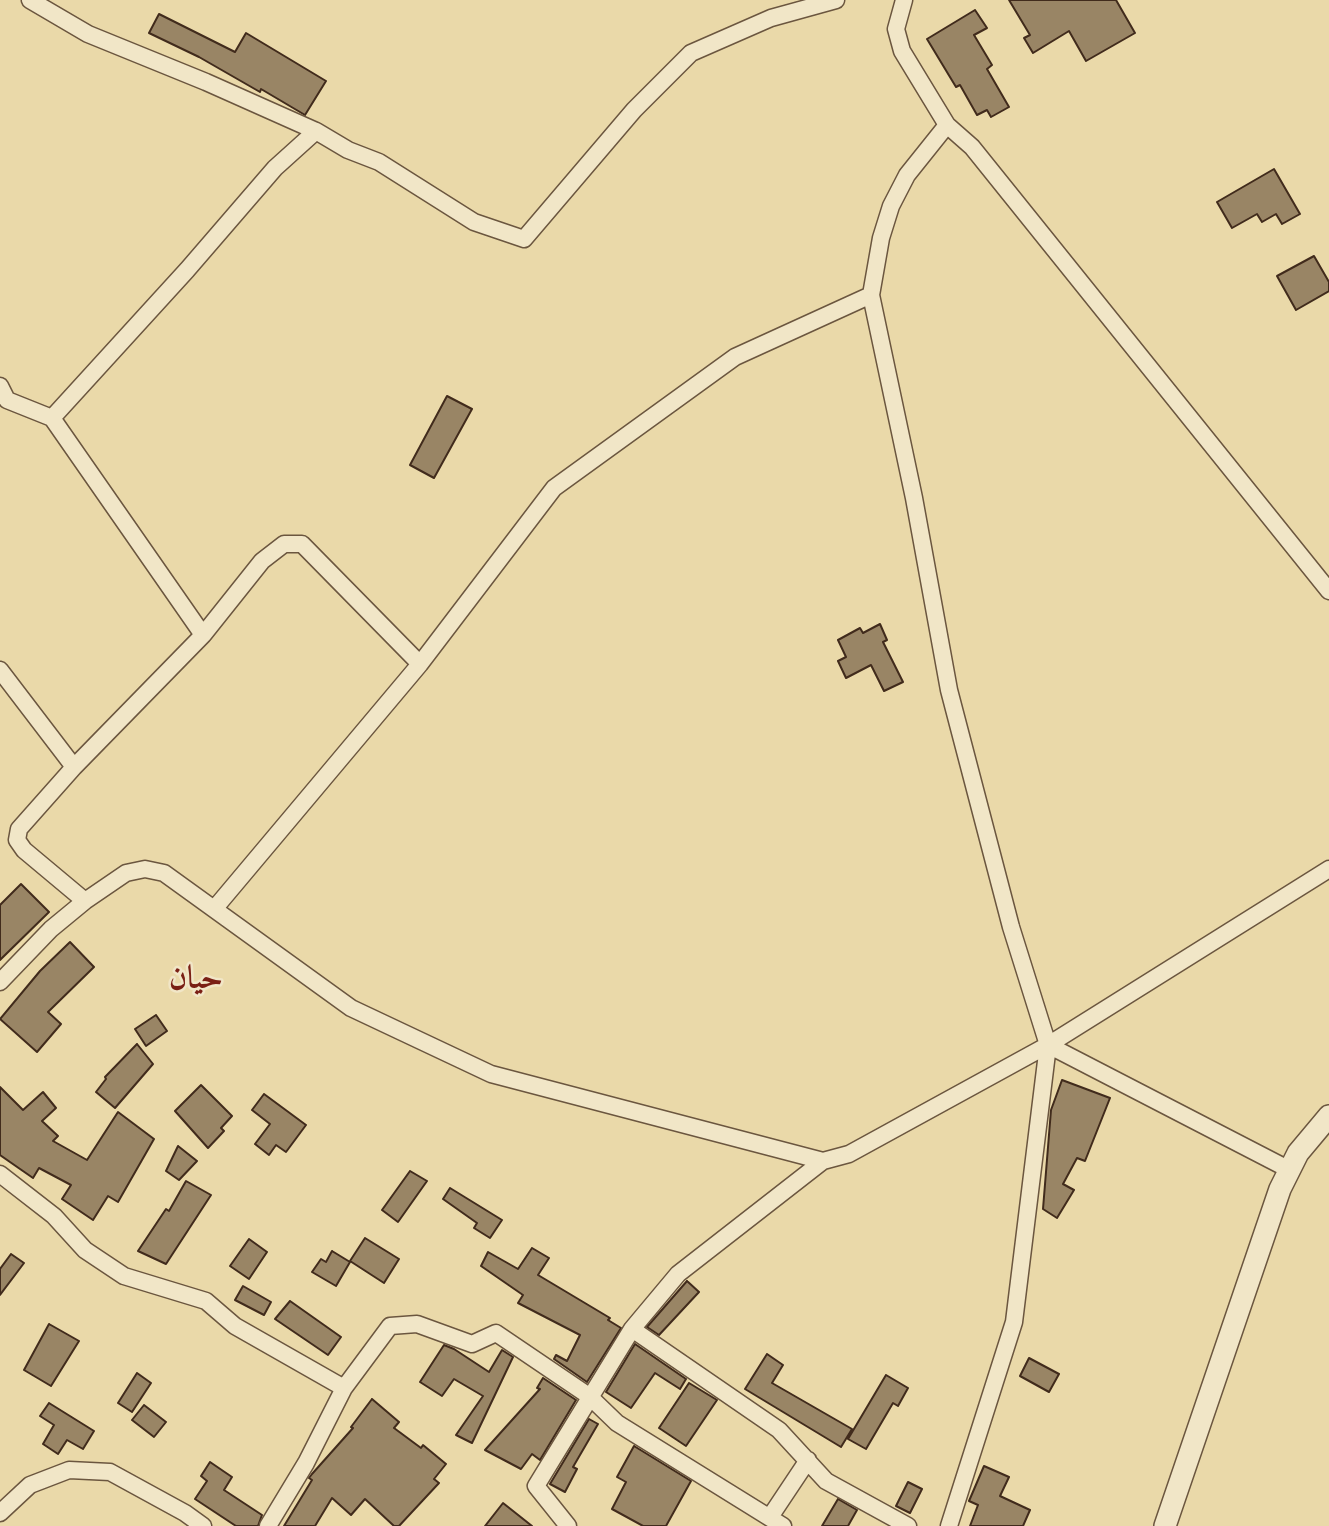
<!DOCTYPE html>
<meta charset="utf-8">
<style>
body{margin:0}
canvas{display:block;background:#ead9a9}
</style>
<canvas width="1329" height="1526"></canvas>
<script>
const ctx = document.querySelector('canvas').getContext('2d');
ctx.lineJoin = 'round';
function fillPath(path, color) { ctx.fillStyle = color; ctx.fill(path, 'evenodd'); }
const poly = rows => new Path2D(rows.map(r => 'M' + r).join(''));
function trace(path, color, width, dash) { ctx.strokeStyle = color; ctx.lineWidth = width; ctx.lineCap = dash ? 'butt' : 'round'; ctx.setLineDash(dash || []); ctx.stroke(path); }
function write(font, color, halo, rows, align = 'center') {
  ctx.font = font + ' "EB Garamond",Amiri,serif'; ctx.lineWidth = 5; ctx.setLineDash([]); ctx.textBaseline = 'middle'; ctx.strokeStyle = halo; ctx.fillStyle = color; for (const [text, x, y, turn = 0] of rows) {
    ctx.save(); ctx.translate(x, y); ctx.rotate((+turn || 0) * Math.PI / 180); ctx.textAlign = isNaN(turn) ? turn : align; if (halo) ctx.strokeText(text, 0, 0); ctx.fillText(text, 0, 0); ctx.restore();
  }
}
const building = poly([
 [1009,0,1116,0,1135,33,1086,61,1069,31,1033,53,1024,38,1030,35,1009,0],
 [975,10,987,28,974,35,992,65,987,69,1009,107,991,117,987,110,977,115,960,85,956,87,927,39,975,10],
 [159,14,235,52,246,33,326,81,305,115,261,89,260,92,199,57,149,33,159,14],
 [1274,169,1300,214,1282,224,1276,214,1262,222,1257,214,1232,228,1217,202,1274,169],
 [1314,256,1329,282,1329,291,1296,310,1277,276,1314,256],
 [447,396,472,409,434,478,410,465,447,396],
 [880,624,887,640,883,642,903,682,884,691,871,665,846,678,838,661,846,657,838,640,860,628,863,633,880,624],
 [21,884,49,912,0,960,0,905,21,884],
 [70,942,94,967,48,1012,61,1024,37,1052,0,1019,40,971,70,942],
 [156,1015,167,1031,146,1046,135,1029,156,1015],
 [137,1044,153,1064,115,1108,96,1092,106,1079,105,1077,137,1044],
 [1062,1080,1110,1098,1085,1161,1077,1158,1063,1184,1074,1190,1057,1218,1043,1209,1051,1110,1062,1080],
 [201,1085,232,1116,221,1128,224,1131,208,1148,175,1111,201,1085],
 [0,1087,23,1110,43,1092,56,1108,42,1121,58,1136,53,1141,87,1160,118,1112,154,1139,118,1202,108,1196,93,1220,62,1199,71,1185,39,1168,33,1178,0,1155,0,1087],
 [264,1094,306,1125,286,1152,276,1145,269,1155,255,1144,270,1124,252,1110,264,1094],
 [178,1146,197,1161,179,1180,166,1171,178,1146],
 [410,1171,427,1181,398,1222,382,1210,410,1171],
 [186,1181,211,1195,166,1264,138,1251,166,1209,169,1211,186,1181],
 [450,1188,502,1220,490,1238,474,1228,477,1223,443,1199,450,1188],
 [365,1238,399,1259,384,1283,350,1261,365,1238],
 [249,1239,267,1252,249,1279,230,1266,249,1239],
 [532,1248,549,1258,538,1275,610,1318,608,1320,621,1328,587,1382,554,1359,556,1355,567,1361,580,1335,518,1303,523,1295,481,1266,488,1252,518,1269,532,1248],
 [332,1251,350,1262,336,1286,312,1272,321,1259,326,1262,332,1251],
 [11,1254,24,1263,0,1295,0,1269,11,1254],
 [687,1281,699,1292,659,1335,647,1327,687,1281],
 [243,1286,271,1302,264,1315,235,1300,243,1286],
 [290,1301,341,1337,328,1355,275,1319,290,1301],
 [49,1324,79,1341,51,1386,24,1370,49,1324],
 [635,1344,686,1379,680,1389,655,1373,631,1408,606,1392,635,1344],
 [444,1345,454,1349,489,1372,502,1350,513,1357,472,1443,456,1435,483,1396,454,1379,442,1396,420,1382,444,1345],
 [767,1354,783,1365,772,1383,852,1429,841,1447,745,1389,767,1354],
 [1029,1358,1059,1374,1049,1392,1020,1376,1029,1358],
 [137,1373,151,1383,132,1412,118,1403,137,1373],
 [886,1375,908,1388,898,1406,893,1403,866,1449,848,1439,886,1375],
 [543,1378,576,1400,540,1460,532,1454,521,1469,485,1450,540,1389,537,1388,543,1378],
 [689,1383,717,1400,686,1446,659,1428,689,1383],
 [372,1399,399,1422,394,1428,421,1448,423,1445,446,1464,434,1479,439,1483,399,1526,394,1526,365,1499,351,1515,332,1498,315,1526,284,1526,312,1480,309,1478,312,1474,353,1428,351,1427,372,1399],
 [49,1403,94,1431,83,1449,67,1440,58,1454,43,1444,54,1425,40,1416,49,1403],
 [144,1405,166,1422,154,1437,132,1420,144,1405],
 [589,1419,598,1424,573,1467,577,1469,565,1492,550,1484,589,1419],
 [634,1446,691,1481,666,1526,643,1526,612,1509,626,1482,617,1477,634,1446],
 [210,1462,232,1477,224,1490,262,1515,258,1526,236,1526,195,1499,207,1481,201,1476,210,1462],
 [984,1466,1009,1477,1000,1496,1030,1510,1023,1526,970,1526,978,1505,969,1501,984,1466],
 [908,1482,922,1489,910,1513,896,1506,908,1482],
 [838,1499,857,1510,848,1526,822,1526,838,1499],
 [503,1503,532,1526,485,1526,503,1503]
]);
fillPath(building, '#998565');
trace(building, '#412b1c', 2);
const minor = poly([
 [30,0,88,34,206,82,316,131],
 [904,0,896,29,902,51,947,125,972,147,1329,591],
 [947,125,907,175,891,206,881,238,871,295,914,498,949,690,1011,927,1048,1045,1014,1322,949,1526],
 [0,386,7,400,52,418,203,635],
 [52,418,187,270,275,168,316,131,348,150,379,162,474,222,524,239,634,110,691,53,771,18,836,0],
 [0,670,74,767],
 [85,901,24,850,17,840,19,829,74,767,203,635,262,561,284,544,302,544,420,664],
 [215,908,420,664,554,488,735,357,871,295],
 [0,982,51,929,85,901,126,873,145,869,164,873,351,1008,491,1074,823,1161,849,1154,1048,1045,1329,869],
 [1048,1045,1288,1169],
 [0,1174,54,1216,85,1250,124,1276,206,1301,235,1326,344,1388],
 [632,1329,779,1430,826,1481,908,1526],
 [0,1513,30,1485,69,1470,110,1472,185,1513,203,1526],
 [770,1517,808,1460],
 [268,1526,306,1463,344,1388,390,1326,417,1324,472,1344,496,1333,589,1396,617,1423,783,1526],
 [568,1526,536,1486,632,1329,678,1274,823,1161]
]);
const tertiary = poly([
 [1165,1526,1280,1189,1298,1153,1329,1116]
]);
trace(minor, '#6b563f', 19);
trace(tertiary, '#6b563f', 24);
trace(minor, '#f1e6c7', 16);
trace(tertiary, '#f1e6c7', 21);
write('bold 32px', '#7a1f14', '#f1e6c7', [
 ["حيان",196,979]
]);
</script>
